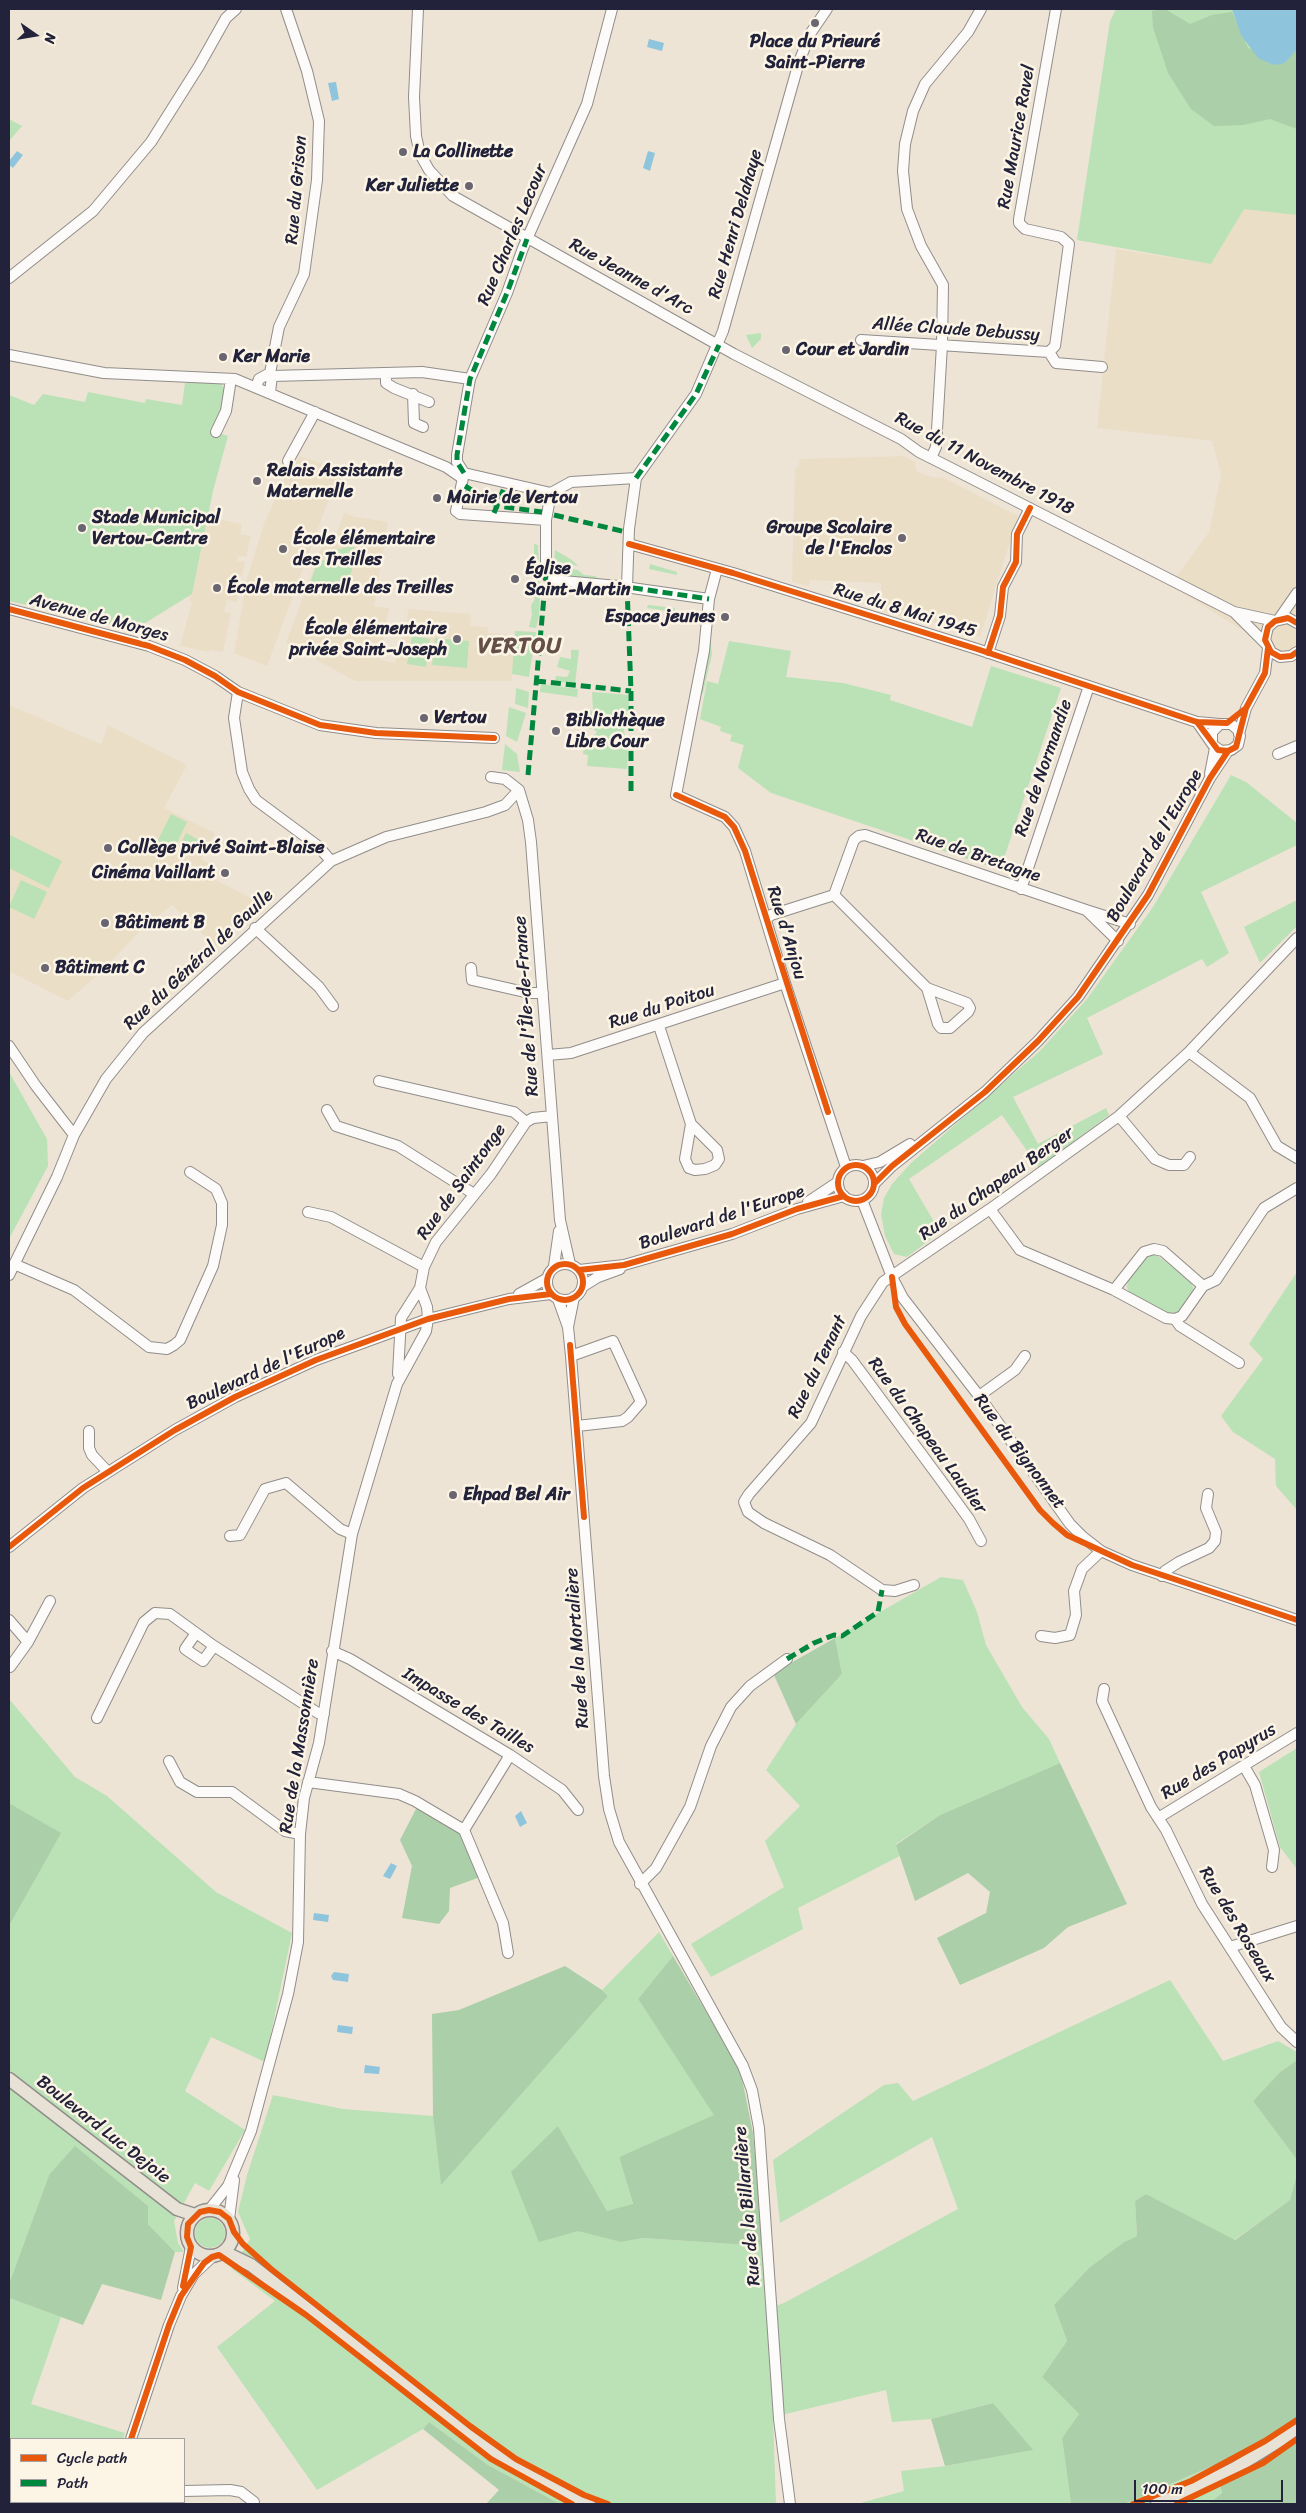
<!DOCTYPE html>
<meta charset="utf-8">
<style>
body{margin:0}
#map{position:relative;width:1306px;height:2513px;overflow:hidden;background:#ede4d6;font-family:Sriracha,sans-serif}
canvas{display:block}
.frame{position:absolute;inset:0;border:10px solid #22223b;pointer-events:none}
.legend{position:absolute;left:10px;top:2438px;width:175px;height:65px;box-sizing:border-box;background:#fcf5e5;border:1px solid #a5a1a1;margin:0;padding:6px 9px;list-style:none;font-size:15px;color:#22223b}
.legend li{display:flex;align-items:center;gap:10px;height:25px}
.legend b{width:25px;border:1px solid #a5a1a1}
.north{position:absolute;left:10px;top:10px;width:50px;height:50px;-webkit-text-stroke:4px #fcf5e5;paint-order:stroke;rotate:103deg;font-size:14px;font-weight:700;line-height:20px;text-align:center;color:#22223b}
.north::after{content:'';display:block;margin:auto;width:18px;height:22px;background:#22223b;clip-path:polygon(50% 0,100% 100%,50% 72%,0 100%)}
.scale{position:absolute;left:1134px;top:2480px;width:149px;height:22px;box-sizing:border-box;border:2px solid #22223b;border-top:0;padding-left:6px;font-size:15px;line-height:18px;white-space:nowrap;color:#22223b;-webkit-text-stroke:4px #fcf5e5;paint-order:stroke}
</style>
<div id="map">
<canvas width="1306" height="2513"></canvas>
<div class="frame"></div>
<ul class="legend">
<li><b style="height:6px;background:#e8590c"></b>Cycle path</li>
<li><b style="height:6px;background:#00873e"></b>Path</li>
</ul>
<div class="north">N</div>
<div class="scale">100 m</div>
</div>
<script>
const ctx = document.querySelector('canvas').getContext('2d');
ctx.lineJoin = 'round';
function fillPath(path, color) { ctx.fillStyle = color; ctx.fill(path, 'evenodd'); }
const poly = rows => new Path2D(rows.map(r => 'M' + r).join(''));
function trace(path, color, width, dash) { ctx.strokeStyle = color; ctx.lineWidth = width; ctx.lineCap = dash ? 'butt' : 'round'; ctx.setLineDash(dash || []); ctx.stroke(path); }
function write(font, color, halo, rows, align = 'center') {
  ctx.font = font + ' Sriracha,sans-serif'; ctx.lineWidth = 5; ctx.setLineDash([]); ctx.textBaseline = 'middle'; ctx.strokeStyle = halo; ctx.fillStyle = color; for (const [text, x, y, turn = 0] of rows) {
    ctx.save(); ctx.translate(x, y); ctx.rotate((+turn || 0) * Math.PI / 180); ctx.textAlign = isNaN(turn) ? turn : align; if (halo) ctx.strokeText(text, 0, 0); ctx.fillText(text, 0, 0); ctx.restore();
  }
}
fillPath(poly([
 [1244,208,1297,215,1297,659,1295,663,1170,585,1209,532,1221,475,1212,441,1097,428,1116,249,1211,264],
 [299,456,347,472,340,489,330,485,325,497,329,499,267,666,234,653,247,578,265,521,289,469,293,470],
 [904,456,915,462,917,472,932,477,944,478,1018,516,980,637,915,616,914,620,881,610,881,583,810,580,809,586,792,582,795,468,798,468,800,459],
 [344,513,355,517,388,522,374,606,389,608,380,660,395,663,403,629,407,621,408,609,471,614,470,626,488,627,488,633,515,635,512,681,355,681,286,643,327,532,336,535],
 [208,517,242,524,240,534,251,536,246,557,238,556,237,561,245,562,242,576,235,575,234,580,241,582,237,602,227,600,224,612,231,613,223,652,210,650,209,652,180,646,192,602,188,601,192,593],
 [9,705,101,744,108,725,187,765,164,808,215,833,201,859,215,866,210,877,255,900,251,907,253,911,216,947,172,905,143,928,102,971,68,1001,9,971]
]), '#ebdec7');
fillPath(poly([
 [1116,9,1297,9,1297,215,1244,209,1211,264,1077,240,1110,21],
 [9,119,22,126,9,141],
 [761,333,761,339,752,348,746,335],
 [185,383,220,383,228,393,218,433,228,436,213,491,192,594,134,630,9,601,9,395,34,405,43,394,85,402,88,392,145,403,146,399,182,405],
 [534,544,538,545,540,591,534,591],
 [353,546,356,553,347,589,334,587,330,591,317,590,311,580,318,561,328,560,331,551],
 [555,550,572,560,578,566,554,561],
 [650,564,677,572,677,575,649,569],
 [554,566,578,570,584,575,595,576,600,580,557,576,553,574],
 [533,594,540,594,539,616,536,628,529,627,532,614,531,605,535,599],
 [648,605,675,608,675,612,647,608],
 [515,631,536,632,529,677,512,674],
 [710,633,712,654,703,693,699,695],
 [412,636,430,639,426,667,407,664],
 [435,638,469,641,467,668,432,665],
 [729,641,791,651,786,677,843,683,891,695,890,700,972,727,991,666,1061,688,1000,870,771,793,738,768,744,745,730,741,732,735,720,731,721,727,700,719,707,681,718,684],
 [571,650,579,650,575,684,555,681,556,676,567,677,570,671,557,667,560,657,571,659],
 [541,684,578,689,577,697,540,692],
 [516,688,529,692,528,708,515,704],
 [592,692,628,695,629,704,624,731,628,753,627,769,587,766,588,755,583,754,585,737,592,737,597,732,593,729,586,728,588,710,593,711],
 [509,707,526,713,517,742,506,736],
 [505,744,517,754,520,772,502,770],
 [1231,775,1246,782,1297,823,1297,845,1201,892,1229,953,1207,967,1202,959,1087,1018,1103,1054,1013,1097,1038,1144,1106,1108,1109,1115,1039,1168,1002,1115,909,1179,940,1232,907,1257,894,1254,885,1236,881,1214,884,1198,892,1184,911,1163,1040,1051,1087,999,1153,907],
 [171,814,187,822,172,854,155,846],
 [186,833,199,840,192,853,179,847],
 [10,835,62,861,49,888,9,868],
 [21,880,47,892,34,919,9,907],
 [1297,900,1297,926,1260,963,1244,927],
 [9,1072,47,1139,48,1166,9,1239],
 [1155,1254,1190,1280,1193,1287,1193,1291,1178,1312,1172,1316,1163,1314,1129,1292,1127,1287,1128,1279,1147,1256],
 [1297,1272,1297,1510,1276,1486,1275,1459,1233,1432,1221,1416,1263,1359,1249,1344],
 [941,1577,963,1580,977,1612,986,1645,1022,1707,1049,1739,1060,1763,940,1815,896,1844,900,1856,798,1908,803,1929,711,1977,691,1944,784,1887,765,1841,800,1806,766,1770,796,1724,842,1674,835,1638],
 [9,1699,75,1777,107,1796,216,1892,292,1933,265,2062,211,2037,185,2091,245,2130,209,2191,195,2183,174,2221,178,2243,184,2252,175,2252,148,2224,148,2206,123,2186,49,2175,9,2284,9,1926,60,1833,9,1803],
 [1297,1748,1297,1868,1296,1868,1280,1847,1259,1772],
 [659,1932,673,1956,638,1999,715,2115,619,2157,633,2205,607,2211,558,2126,540,2241,578,2230,621,2242,643,2238,763,2246,767,2309,784,2303,958,2209,932,2137,780,2223,773,2160,884,2085,898,2083,913,2101,1170,1980,1223,2061,1278,2041,1297,2052,1297,2060,1280,2072,1253,2101,1297,2160,1297,2174,1290,2200,1234,2240,1146,2194,1135,2201,1137,2236,1124,2242,1090,2267,1054,2305,1067,2341,1042,2377,1079,2414,1062,2438,1071,2504,857,2504,904,2491,901,2471,945,2466,1032,2450,993,2403,931,2419,892,2422,886,2390,773,2417,776,2504,560,2504,488,2465,429,2422,423,2429,317,2490,217,2347,275,2301,232,2269,250,2239,238,2212,247,2175,273,2095,343,2109,433,2116,441,2184,608,1996,602,1990],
 '195 2233a15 15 0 1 1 30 0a15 15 0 1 1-30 0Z',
 [9,2298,61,2317,31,2404,125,2433,123,2439,11,2439,11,2502,108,2502,107,2504,9,2504],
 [1216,2465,1222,2493,1208,2504,1124,2504]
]), '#bbe1b6');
fillPath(poly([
 [1165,9,1190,24,1212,15,1232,12,1248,48,1285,63,1297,49,1297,129,1270,119,1243,125,1214,126,1191,109,1168,73,1153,27,1152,11],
 [835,1638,842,1674,796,1724,773,1673],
 [1060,1763,1127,1904,1068,1927,1044,1948,960,1985,937,1938,986,1913,990,1892,968,1873,915,1901,896,1845,940,1815],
 [9,1803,61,1833,9,1926],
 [419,1803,464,1830,483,1876,450,1888,449,1911,439,1924,402,1918,412,1866,400,1840],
 [673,1956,740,2069,753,2133,763,2246,643,2238,621,2242,578,2231,539,2242,511,2172,558,2126,607,2211,633,2204,619,2157,714,2115,638,1999],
 [565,1966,602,1990,608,1996,441,2185,433,2116,432,2014,459,2010],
 [1297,2060,1297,2160,1253,2101,1280,2072],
 [75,2146,148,2206,148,2224,175,2252,161,2300,102,2284,83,2325,9,2298,9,2284,49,2175],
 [1297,2174,1297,2504,1208,2504,1222,2493,1215,2465,1124,2504,1071,2504,1062,2438,1079,2414,1042,2377,1067,2341,1054,2305,1090,2267,1124,2242,1137,2236,1135,2201,1146,2194,1235,2240,1290,2200],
 [993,2403,1033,2450,945,2466,931,2419],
 [429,2422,488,2465,560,2504,486,2504,499,2490,423,2429]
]), '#abcfa8');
fillPath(poly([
 [1232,9,1297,9,1297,49,1285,63,1274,65,1258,58,1241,35],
 [649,39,664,43,662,51,647,47],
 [336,82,339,99,332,101,328,83],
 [17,151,23,155,13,168,9,165,9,161],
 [648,151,655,153,650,171,643,168],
 [521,1811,527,1823,520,1827,515,1816],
 [391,1863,397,1866,390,1879,383,1876],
 [314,1913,329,1915,328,1922,313,1920],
 [334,1972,349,1974,348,1982,333,1980,331,1976],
 [338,2025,353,2027,352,2034,337,2032],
 [365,2065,380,2067,379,2074,364,2073]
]), '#8ec5dd');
const minor = poly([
 [418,9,414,97,416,136,420,154,429,170,453,196,734,354,901,439,919,452,941,463,1234,612,1275,621],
 [9,278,93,211,151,142,199,66,226,18,236,9],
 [861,340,1049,352,1056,363,1102,367],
 [1049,352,1055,346,1069,244,1061,237,1025,229,1019,223,1019,219,1056,9],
 [9,355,104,373,235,379,446,467,462,478],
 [386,374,386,383,394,388,429,402],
 [272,376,422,372,470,379],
 [256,387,259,379,270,373],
 [270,392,272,376,270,373,279,327,304,274,317,180,319,121,307,71,286,9],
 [413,394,414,423,423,427],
 [216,432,226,411,231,379],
 [931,458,936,447,942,345,943,285,921,246,907,209,903,171,905,144,913,111,925,84,968,32,981,9],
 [288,461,315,412],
 [464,473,457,462,457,455,470,379,507,293,523,248,587,104,612,9],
 [551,493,571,482,636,478,696,394,723,331,799,62,810,34,827,9],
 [546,520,460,514,456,511,464,473,551,493,546,520,546,574,552,580,618,586,709,599],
 [629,544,733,573,977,649,1197,722,1220,724],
 [717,569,709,599,704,651,676,795,725,817,734,827,745,851,785,983,846,1167],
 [627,587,629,529,636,478],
 [9,609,149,646,185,660,215,676,238,692,320,725,376,733,494,738],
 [1235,613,1266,644],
 [1279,619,1297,593],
 [1297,623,1288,618,1275,621,1268,627,1265,640,1271,652,1280,657,1291,656,1297,652],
 [988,653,1000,616,1003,587,1016,562,1017,534,1030,508],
 [238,692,234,718,242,772,249,789,256,800,318,846,331,861],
 [1197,722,1213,745,1221,751,1231,750,1238,745,1240,736,1238,730,1231,724,1220,724,1212,732,1212,742],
 [1239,734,1246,708,1265,673,1268,648],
 [1278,754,1297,746],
 [1210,774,1215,748],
 [491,777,505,779,519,790],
 [519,790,528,820,531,842,560,1220,570,1264],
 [1021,889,1089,686],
 [834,895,927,988,938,1024,941,1028,950,1028,968,1012,970,1008,967,1003,927,988],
 [766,919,771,915,834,895,854,840,859,836,865,835,1086,910],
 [255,928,319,987,333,1006],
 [1118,941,1086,910,1130,924],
 [471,968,472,980,529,993,543,993],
 [659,1026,691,1124,717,1150,719,1159,715,1165,705,1169,695,1170,689,1168,685,1159,691,1124],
 [9,1046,36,1086,74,1135],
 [1189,1052,1250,1098,1277,1146,1297,1158],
 [548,1055,571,1053,785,983],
 [379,1081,514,1112,526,1122],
 [327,1110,336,1126,398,1146,474,1194],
 [1119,1116,1155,1159,1169,1165,1184,1165,1190,1157],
 '838 1183a18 18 0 1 1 36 0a18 18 0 1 1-36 0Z',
 [863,1166,880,1162,910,1144],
 [874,1184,892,1166,985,1092,1038,1041,1078,997,1148,895,1210,778,1228,751],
 [862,1200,892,1277,903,1298,979,1396,1070,1524,1083,1537,1101,1551,1132,1565,1297,1620],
 [808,1202,838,1182],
 [990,1209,1020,1250,1114,1290,1166,1318,1175,1319,1182,1316,1203,1286,1163,1251,1154,1249,1144,1252,1114,1290],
 [308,1212,331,1217,424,1267],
 '547 1282a18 18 0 1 1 36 0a18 18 0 1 1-36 0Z',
 [14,1264,74,1290,149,1347,167,1349,174,1345,180,1340,213,1266,222,1225,222,1203,216,1189,190,1172],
 [554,1266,559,1231],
 [579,1270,624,1265,732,1234,797,1209,844,1196],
 [9,1275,57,1177,74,1135,106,1079,143,1033,331,861,386,837,486,812,505,805,519,790],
 [1203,1286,1216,1280,1264,1208,1297,1188],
 [582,1287,598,1277,620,1269],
 [519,1294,546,1279],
 [558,1299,568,1327,571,1356,604,1776,609,1809,619,1842,743,2066,752,2090,759,2128,779,2419,790,2504],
 [1175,1319,1180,1326,1239,1363],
 [568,1327,574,1297],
 [843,1352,852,1360,940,1479,969,1519,981,1541],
 [571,1356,613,1341,641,1402,628,1417,622,1421,577,1426],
 [398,1374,401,1318,420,1288,424,1267,436,1242,491,1174,526,1122,533,1118,552,1116],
 [979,1396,1015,1370,1025,1356],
 [89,1431,89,1448,92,1455,108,1472],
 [230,1536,240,1535,265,1489,286,1483,340,1529,352,1534],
 [9,1547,83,1488,175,1430,235,1397,316,1360,428,1319,509,1299,551,1294],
 [1162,1576,1165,1571,1179,1562,1209,1548,1215,1541,1216,1532,1206,1508,1208,1494],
 [914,1585,895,1591,882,1590,830,1555,764,1523,748,1512,744,1502,749,1494,811,1423,861,1316,883,1282,990,1209,1119,1116,1189,1052,1297,938],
 [9,1620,28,1642],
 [196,1633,185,1649,203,1661,214,1646],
 [1041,1636,1055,1638,1070,1635,1076,1615,1074,1591,1082,1569,1101,1551],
 [332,1651,350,1659,510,1755,562,1790,578,1810],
 [10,1667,28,1642,50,1601],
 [1104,1689,1102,1701,1151,1807,1166,1830,1202,1904,1281,2027,1297,2042],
 [97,1718,144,1622,155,1613,170,1614,214,1646,318,1713,324,1714],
 [169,1761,180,1782,197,1792,232,1792,285,1831,300,1834],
 [1244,1766,1255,1785,1274,1850,1272,1867],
 [308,1782,399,1794,415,1801,464,1830,503,1923,508,1953],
 [1158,1818,1297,1733],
 [464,1830,510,1755],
 [640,1884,656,1868,690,1807,711,1746,731,1707,750,1686,787,1659],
 [1230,1947,1297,1926],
 [209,2210,228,2186,251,2131,288,1994,298,1942,300,1834,304,1798,319,1743,352,1534,397,1384,426,1331,428,1319,427,1307,420,1288],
 [229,2219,234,2180],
 [183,2288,191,2247],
 [131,2439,169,2325,181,2296,194,2274,212,2257],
 [184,2491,230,2490,241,2492,254,2502],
 [114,2504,115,2502]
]);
const major = poly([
 [9,2079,177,2209,195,2215],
 '187 2233a23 23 0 1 1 46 0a23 23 0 1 1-46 0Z',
 [224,2252,251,2265,481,2444,525,2472,589,2504],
 [1157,2504,1195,2488,1235,2468,1297,2430]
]);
trace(minor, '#918d8a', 12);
trace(major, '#918d8a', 15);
trace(minor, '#fcfbf9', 10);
trace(major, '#e8e1d5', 12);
trace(poly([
 [464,473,457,462,457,455,470,379,507,293,527,239],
 [636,478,696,394,719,345],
 [465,486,498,506,542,512],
 [494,513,504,488],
 [554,515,626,532],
 [536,681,631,691],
 [528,775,546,574],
 [631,791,631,691,627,587,709,599],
 [787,1659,814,1643,834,1635,842,1636,878,1612,882,1590]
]), '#00873e', 5, [10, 5]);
trace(poly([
 [629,544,733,573,977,649,1197,722,1227,723,1246,708],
 [9,609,149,646,185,660,215,676,238,692,320,725,376,733,494,738],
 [1297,623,1288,618,1275,621,1268,627,1265,640,1271,652,1280,657,1291,656,1297,652],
 [988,653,1000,616,1003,587,1016,562,1017,534,1030,508],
 [1197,722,1218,750,1228,751,1236,747,1246,708,1265,673,1268,648],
 [676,795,725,817,734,827,745,851,828,1112],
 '838 1183a18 18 0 1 1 36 0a18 18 0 1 1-36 0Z',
 [874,1184,892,1166,985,1092,1038,1041,1078,997,1148,895,1210,778,1228,751],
 '547 1282a18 18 0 1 1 36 0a18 18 0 1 1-36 0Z',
 [579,1270,624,1265,732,1234,797,1209,844,1196],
 [892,1277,896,1307,905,1324,1040,1510,1053,1523,1067,1535,1132,1565,1297,1620],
 [570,1345,584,1517],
 [9,1547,83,1488,175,1430,235,1397,316,1360,428,1319,509,1299,551,1294],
 [183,2286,191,2247,187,2237,188,2224,200,2212,209,2210,220,2212,229,2219,234,2232,243,2244,271,2269,470,2426,516,2459,584,2495,608,2504],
 [131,2439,169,2325,181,2296,204,2263,212,2257,219,2255,306,2315,491,2459,572,2504],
 [1133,2504,1191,2481,1265,2441,1297,2420],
 [1177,2504,1263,2463,1297,2439]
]), '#e8590c', 6);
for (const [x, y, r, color] of [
 [815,23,5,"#696671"],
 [403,152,5,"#696671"],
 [469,186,5,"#696671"],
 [786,350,5,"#696671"],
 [223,357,5,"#696671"],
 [257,481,5,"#696671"],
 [437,498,5,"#696671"],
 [82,528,5,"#696671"],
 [902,538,5,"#696671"],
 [283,549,5,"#696671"],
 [515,579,5,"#696671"],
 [217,588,5,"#696671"],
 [725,617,5,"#696671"],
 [457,639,5,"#696671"],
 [424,718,5,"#696671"],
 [556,731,5,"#696671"],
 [108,848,5,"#696671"],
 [225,873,5,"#696671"],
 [105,923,5,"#696671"],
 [45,968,5,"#696671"],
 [453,1495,5,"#696671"]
]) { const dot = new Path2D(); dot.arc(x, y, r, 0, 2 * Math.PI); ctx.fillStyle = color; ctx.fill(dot); trace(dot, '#fcf5e5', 2); }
write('bold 18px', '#22223b', '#fcf5e5', [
 ["Place du Prieuré",815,42,"center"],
 ["Saint-Pierre",815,63,"center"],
 ["La Collinette",413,152],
 ["Ker Juliette",459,186,"right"],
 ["Cour et Jardin",796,350],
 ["Ker Marie",233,357],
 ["Relais Assistante",267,471],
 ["Maternelle",267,492],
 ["Mairie de Vertou",447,498],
 ["Stade Municipal",92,518],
 ["Vertou-Centre",92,539],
 ["Groupe Scolaire",892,528,"right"],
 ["de l'Enclos",892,549,"right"],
 ["École élémentaire",293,539],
 ["des Treilles",293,560],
 ["Église",525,569],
 ["Saint-Martin",525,590],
 ["École maternelle des Treilles",227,588],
 ["Espace jeunes",715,617,"right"],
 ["École élémentaire",447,629,"right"],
 ["privée Saint-Joseph",447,650,"right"],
 ["Vertou",434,718],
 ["Bibliothèque",566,721],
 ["Libre Cour",566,742],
 ["Collège privé Saint-Blaise",118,848],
 ["Cinéma Vaillant",215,873,"right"],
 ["Bâtiment B",115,923],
 ["Bâtiment C",55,968],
 ["Ehpad Bel Air",463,1495]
], 'left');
write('18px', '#22223b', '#fcf5e5', [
 ["Rue Maurice Ravel",1017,137,-80],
 ["Rue du Grison",297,190,-85],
 ["Rue Henri Delahaye",736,224,-74],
 ["Rue Charles Lecour",513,235,-67],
 ["Rue Jeanne d'Arc",631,277,29],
 ["Allée Claude Debussy",956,330,4],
 ["Rue du 11 Novembre 1918",984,464,28],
 ["Rue du 8 Mai 1945",905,611,17],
 ["Avenue de Morges",99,618,15],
 ["Rue de Normandie",1044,768,-71],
 ["Boulevard de l'Europe",1155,846,-60],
 ["Rue de Bretagne",978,856,19],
 ["Rue d'Anjou",786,933,73],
 ["Rue du Général de Gaulle",199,960,-43],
 ["Rue de l'Île-de-France",527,1006,-94],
 ["Rue du Poitou",662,1007,-18],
 ["Rue de Saintonge",462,1182,-54],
 ["Rue du Chapeau Berger",997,1184,-35],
 ["Boulevard de l'Europe",722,1218,-18],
 ["Rue du Tenant",818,1367,-64],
 ["Boulevard de l'Europe",266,1369,-25],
 ["Rue du Chapeau Laudier",927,1436,54],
 ["Rue du Bignonnet",1019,1452,53],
 ["Rue de la Mortalière",578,1648,-94],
 ["Impasse des Tailles",468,1711,31],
 ["Rue de la Massonnière",300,1746,-81],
 ["Rue des Papyrus",1219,1762,-31],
 ["Rue des Roseaux",1237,1925,59],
 ["Boulevard Luc Dejoie",103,2130,38],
 ["Rue de la Billardière",748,2206,-95]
]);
ctx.letterSpacing = '1px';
write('bold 22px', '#644e48', '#fcf5e5', [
 ["VERTOU",520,647]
]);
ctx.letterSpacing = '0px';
</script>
